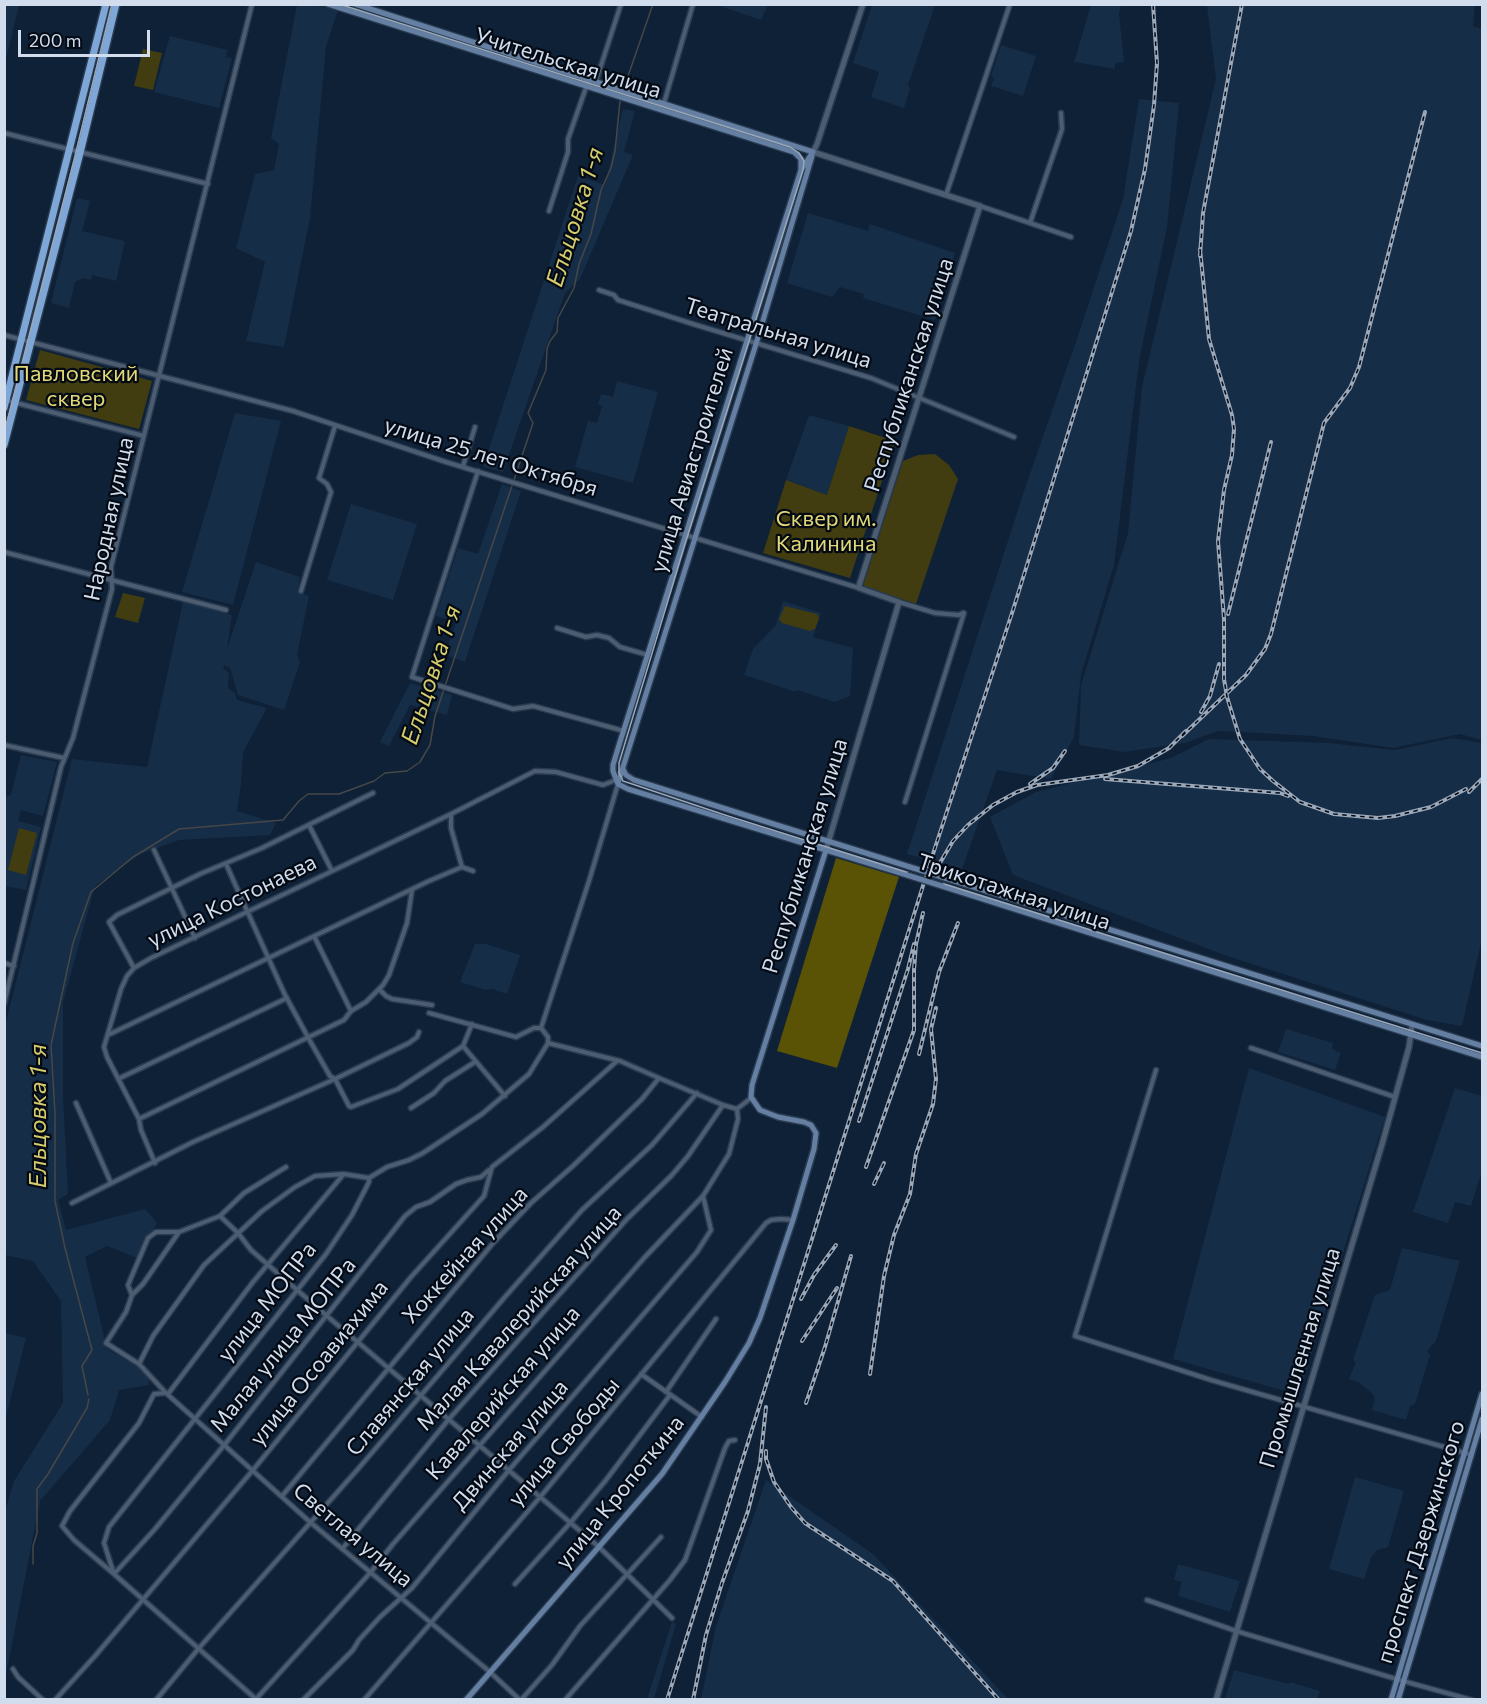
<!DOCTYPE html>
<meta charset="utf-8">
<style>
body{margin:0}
#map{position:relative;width:1487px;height:1704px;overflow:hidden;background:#0e2137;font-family:Commissioner,sans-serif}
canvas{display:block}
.frame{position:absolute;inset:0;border:6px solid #d1ddec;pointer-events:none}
.scale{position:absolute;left:18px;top:30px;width:132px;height:27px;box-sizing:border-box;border:3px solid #d1ddec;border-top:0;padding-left:8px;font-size:18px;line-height:21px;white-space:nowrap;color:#d1ddec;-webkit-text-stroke:4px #040a14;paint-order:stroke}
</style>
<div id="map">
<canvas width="1487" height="1704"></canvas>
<div class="frame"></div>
<div class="scale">200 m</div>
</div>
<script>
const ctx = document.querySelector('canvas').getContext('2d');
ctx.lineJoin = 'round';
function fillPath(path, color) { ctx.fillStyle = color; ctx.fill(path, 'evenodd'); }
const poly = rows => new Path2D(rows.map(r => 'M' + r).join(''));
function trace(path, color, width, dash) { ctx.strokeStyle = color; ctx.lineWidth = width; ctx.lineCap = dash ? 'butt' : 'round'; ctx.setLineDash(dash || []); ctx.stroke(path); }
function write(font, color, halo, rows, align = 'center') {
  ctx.font = font + ' Commissioner,sans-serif'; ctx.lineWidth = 4.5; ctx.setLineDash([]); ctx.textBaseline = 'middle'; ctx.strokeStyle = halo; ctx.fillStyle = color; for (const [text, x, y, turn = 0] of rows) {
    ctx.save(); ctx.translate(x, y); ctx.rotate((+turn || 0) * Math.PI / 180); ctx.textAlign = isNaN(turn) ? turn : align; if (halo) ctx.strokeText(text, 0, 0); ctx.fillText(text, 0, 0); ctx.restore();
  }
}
fillPath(poly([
 [5,4,19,5,5,63,4,5],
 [297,5,313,5,338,10,326,47,310,218,284,347,246,341,265,262,236,248,255,174,274,170,279,144,271,138],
 [717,5,768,5,761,20],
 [872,5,935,5,908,85,910,89,904,108,871,97,879,72,853,63],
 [1091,5,1121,5,1119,14,1124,62,1115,63,1115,69,1074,62],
 [1207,5,1475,5,1473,26,1482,29,1482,740,1460,734,1393,748,1313,736,1218,731,1185,743,1124,752,1079,745,1081,685,1128,533,1142,387,1216,79],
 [170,36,228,50,226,57,232,58,219,108,154,92],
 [1001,45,1036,56,1023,96,991,86,994,78,991,76],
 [1139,99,1179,103,1167,227,1139,361,1114,565,1081,675,1074,737,1051,779,997,770,962,869,907,854,1025,488,1078,336,1123,199],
 [623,109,635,111,624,152,633,155,580,279,565,293,503,472,483,467,578,176,605,185],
 [77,198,90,201,82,231,125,241,116,281,92,275,91,280,83,278,75,282,69,308,51,303],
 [808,213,868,231,870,224,955,253,935,320,863,298,864,294,840,287,832,297,787,283],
 [617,381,658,392,633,483,575,467,588,421,597,423,602,406,598,404,601,394,613,397],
 [235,413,281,421,233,605,182,592],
 [809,415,849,426,827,495,786,480],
 [502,484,521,491,465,662,445,655,456,622,436,616,458,548,478,554],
 [351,504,417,524,393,600,327,580],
 [256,562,300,577,297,592,309,596,297,655,300,662,284,710,238,695,230,668,224,665,223,668,229,673,228,688,235,693,237,700,267,708,243,752,241,784,237,811,276,823,270,835,179,840,139,855,95,886,63,1002,63,1096,68,1194,58,1200,66,1230,145,1209,157,1223,137,1258,107,1246,85,1257,107,1349,139,1367,148,1375,149,1385,119,1390,110,1420,40,1501,5,1680,5,1512,14,1481,63,1403,61,1301,33,1261,5,1255,5,1026,72,759,147,767,183,602,232,615,227,649],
 [783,601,821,613,813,637,853,648,850,696,835,702,797,690,796,692,744,675,753,649,776,625],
 [410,683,452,695,447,715,410,705,389,746,380,742],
 [1452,738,1482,743,1482,939,1462,1026,1427,1020,1227,956,1013,875,990,817,1036,792,1171,758,1209,739,1329,743,1395,750],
 [21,755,57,762,43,816,21,810,18,821,41,827,26,890,5,886,5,797,11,795],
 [475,944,486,944,520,955,507,994,492,989,485,990,460,982],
 [1286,1029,1333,1043,1332,1049,1341,1053,1335,1070,1278,1052],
 [1249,1068,1385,1117,1299,1395,1173,1359],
 [1455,1088,1482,1096,1482,1171,1471,1206,1455,1202,1448,1223,1413,1212],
 [1402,1248,1460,1261,1436,1341,1427,1351,1430,1355,1415,1404,1410,1406,1406,1420,1372,1410,1375,1398,1372,1393,1358,1382,1349,1379,1356,1362,1353,1360,1375,1295,1390,1290],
 [5,1333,26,1338,5,1421,4,1333],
 [1355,1477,1404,1491,1388,1547,1377,1550,1371,1558,1364,1579,1329,1569],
 [766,1480,873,1554,1008,1699,701,1699,716,1626],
 [1178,1564,1240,1581,1230,1612,1178,1596,1182,1582,1174,1580],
 [672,1622,676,1624,654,1699,647,1699],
 [1234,1670,1289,1684,1290,1682,1320,1691,1317,1699,1225,1699]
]), '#162d47');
fillPath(poly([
 [143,49,162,53,153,90,134,86],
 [40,350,152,381,139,429,26,400],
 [849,426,895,441,850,578,763,553,786,480,827,495],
 [935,454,949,465,958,479,916,604,863,586,903,461,918,455],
 [123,593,145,598,138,623,115,617],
 [785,606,817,614,819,618,815,629,810,631,782,623,779,619],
 [19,828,37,833,26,875,8,870]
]), '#423d10');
fillPath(poly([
 [836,858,899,877,837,1068,777,1051]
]), '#5a5204');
trace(poly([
 [627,79,653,4],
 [88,1395,82,1366,92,1350,65,1248,55,1201,55,1114,51,1045,73,943,91,892,133,857,179,829,283,820,299,801,308,794,339,794,374,781,385,773,407,771,420,762,430,745,435,716,533,423,528,413,546,370,547,349,550,341,557,332,558,318,574,288,579,264,591,234,601,190,611,168,615,151,620,101],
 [33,1564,33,1546,37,1533,37,1489,48,1474,87,1408,89,1399]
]), '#464747', 1.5);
const minor = poly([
 [596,81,621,4],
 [664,103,693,4],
 [4,133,208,184],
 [946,195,1010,4],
 [980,206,1071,237],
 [549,211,568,152,568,139,589,79],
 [1030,223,1062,129,1061,113],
 [599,290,614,295,618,300,693,324,871,378,1014,437],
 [4,335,293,411,446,462,859,588],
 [5,400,144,436],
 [463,466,475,427],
 [478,471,412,677,513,709,533,706,624,731],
 [4,552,226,610],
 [301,591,331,492,327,484,319,478,335,426],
 [899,602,935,613,959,615,963,613],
 [557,628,586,637,597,635,609,638,620,647,648,655],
 [4,745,64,758],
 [905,802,964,613],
 [451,814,451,828,462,867],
 [309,825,332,871],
 [154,850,195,938],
 [226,864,285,995,310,1041,330,1076,335,1079,349,1106,351,1107,398,1089,463,1046],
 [462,867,473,871],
 [314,936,351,1011],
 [4,963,14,966],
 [134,968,109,922,117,915,200,874,262,848,373,793],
 [379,989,386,996,392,999,432,1005],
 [4,1004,61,767,73,738,112,589,111,567,252,4],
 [429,1013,516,1037,534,1028,541,1028,548,1037,548,1043,620,1061,659,1078],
 [472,1024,463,1046,505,1096],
 [541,1028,589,881,618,784],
 [110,1034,429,881,462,867],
 [1251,1048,1395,1097],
 [1156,1070,1075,1336,1211,1380,1472,1455],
 [118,1079,287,998],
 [76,1103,111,1183],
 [411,1108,434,1093,445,1081,475,1062],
 [139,1119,344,1020,351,1011,366,1002,383,985,389,975,407,923,412,890],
 [155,1163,141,1130,139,1119,107,1057,104,1047,121,989,127,976,134,968,151,958,451,814,535,771,556,772,603,785,616,780],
 [369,1178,344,1174,315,1176,295,1187,262,1211,204,1265,153,1336,139,1364,166,1393,310,1522,490,1672,520,1700],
 [72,1203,193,1142,335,1079,409,1043,417,1037,419,1032],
 [220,1216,238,1233,251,1250,327,1316,599,1547,672,1618],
 [132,1295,128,1285,148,1238,156,1232,179,1232],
 [139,1364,106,1343,126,1312,132,1295,143,1284,179,1232,220,1216,244,1193,286,1167],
 [641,1374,702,1417],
 [666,1392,716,1319],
 [165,1393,154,1394,139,1423,70,1511,62,1526,74,1540,114,1574,155,1529,225,1444,405,1216,416,1207,430,1202,456,1184,467,1180,481,1177,489,1170],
 [168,1394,253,1282,343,1175],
 [282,1496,494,1242,531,1203,574,1165,642,1099,659,1078,723,1105],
 [342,1549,449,1419,540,1316,627,1219,672,1175,688,1156,723,1105,737,1109],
 [515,1584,571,1522,606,1480,670,1395],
 [1147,1600,1236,1631,1403,1681,1472,1700],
 [13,1669,18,1677,43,1700],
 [256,1699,370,1573,393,1544,645,1257,703,1196,729,1154,738,1119,737,1109,751,1098],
 [55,1700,95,1656,253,1470,411,1277,484,1196,492,1167,543,1127,617,1061],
 [156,1700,199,1648,358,1469,504,1298,582,1210,652,1145,697,1093],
 [257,1700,114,1574,104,1543,109,1527,326,1254,352,1215,369,1182,369,1178,387,1167,409,1160,423,1153,482,1114,529,1074,548,1043],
 [303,1700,353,1650,359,1640,380,1617,412,1588,509,1470,697,1252,711,1230,703,1196],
 [364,1700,541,1496,766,1223,771,1220,781,1219,793,1220],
 [521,1700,552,1665,580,1626,661,1537],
 [565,1700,670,1580,685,1560,725,1448,729,1441,735,1440]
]);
const tertiary = poly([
 [826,850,899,602,859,588,859,586,980,206,813,152,817,144,863,4],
 [1216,1700,1383,1141,1409,1047,1412,1025]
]);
const secondary = poly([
 [328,4,794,152,801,159,801,169],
 [355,4,813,152],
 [813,152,801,170,620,742,613,765,613,771,618,784,628,789,907,875],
 [623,769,626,775,634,780,910,867],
 [618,783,756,344,812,156],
 [945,878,1482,1046],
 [942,886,1482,1057],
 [466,1700,662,1474,725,1382,749,1343,760,1318,793,1220,814,1149,816,1133,811,1125,804,1122,778,1117,760,1110,751,1097,752,1085,826,850],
 [1391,1700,1482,1394],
 [1398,1700,1482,1419]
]);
const trunk = poly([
 [4,408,106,4],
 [4,445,80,153,116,4]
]);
trace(minor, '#293b50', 7);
trace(tertiary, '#293b50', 8);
trace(secondary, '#293b50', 8);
trace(trunk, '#293b50', 10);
trace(minor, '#4c5d72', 4);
trace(tertiary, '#4c5d72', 5);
trace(secondary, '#647fa1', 5);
trace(trunk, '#7ea6d6', 7);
trace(poly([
 [339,4,790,147,799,153,804,161,803,170,685,544,619,763,619,773,623,781,728,816,1482,1053],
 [4,434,74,160,112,4]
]), '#9aa8b9', 1.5);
const rail = poly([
 [1200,249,1209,339,1232,415,1234,429,1232,455,1224,490,1218,541,1224,619,1224,679,1227,697,1240,739,1260,769,1273,781,1300,802,1334,814,1378,818,1395,816,1431,807,1466,789],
 [1200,256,1203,213,1242,4],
 [1228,614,1271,442],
 [1201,712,1210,696,1219,664],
 [1182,736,1246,675,1265,649,1271,634,1324,423,1350,388,1359,367,1425,112],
 [1105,779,1280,793,1288,796],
 [1030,784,1053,768,1065,751],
 [1469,792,1482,779],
 [934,873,953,841,968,825,993,805,1017,792,1037,785,1108,775,1138,766,1169,748,1186,731],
 [919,1054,939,972,958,923],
 [859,1121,908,969,914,944],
 [866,1167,914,1030,914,970,916,944,923,913],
 [874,1184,884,1163],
 [801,1299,814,1275,836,1245],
 [802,1341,837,1288],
 [870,1374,884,1276,894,1235,910,1194,916,1154,933,1104,936,1079,931,1029,936,1008],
 [806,1403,825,1347,851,1256],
 [766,1451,766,1459,774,1482,791,1507,805,1523,893,1581,999,1700],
 [667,1700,933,854,1013,610,1131,231,1145,169,1154,105,1157,63,1153,4],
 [693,1700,706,1635,722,1583,748,1511,760,1464,766,1407]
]);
trace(rail, '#9aa8b9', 4);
trace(rail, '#040a14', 1.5, [4.5]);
const secondaryBridge = poly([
 [910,867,945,878],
 [907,875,942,886]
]);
trace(secondaryBridge, '#293b50', 8, []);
trace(secondaryBridge, '#647fa1', 5);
write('22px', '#d1ddec', '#040a14', [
 ["Учительская улица",568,63,17],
 ["Театральная улица",778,333,17],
 ["Республиканская улица",909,375,-72],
 ["улица 25 лет Октября",491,457,17],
 ["улица Авиастроителей",692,460,-73],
 ["Народная улица",109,519,-78],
 ["Республиканская улица",805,856,-73],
 ["Трикотажная улица",1014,892,18],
 ["улица Костонаева",232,901,-26],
 ["Хоккейная улица",465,1255,-48],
 ["улица МОПРа",267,1302,-52],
 ["Малая Кавалерийская улица",519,1318,-48],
 ["Малая улица МОПРа",283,1345,-51],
 ["Промышленная улица",1300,1358,-73],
 ["улица Осоавиахима",319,1363,-51],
 ["Славянская улица",410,1382,-50],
 ["Кавалерийская улица",503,1393,-49],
 ["улица Свободы",564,1442,-50],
 ["Двинская улица",510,1445,-49],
 ["улица Кропоткина",620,1492,-51],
 ["Светлая улица",353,1535,40],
 ["проспект Дзержинского",1421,1542,-73]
]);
write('22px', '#e2d877', '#040a14', [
 ["Павловский",76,374],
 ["сквер",76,399],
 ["Сквер им.",826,519],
 ["Калинина",826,544]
]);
write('italic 24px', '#d6cc6b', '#040a14', [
 ["Ельцовка 1-я",575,217,-73],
 ["Ельцовка 1-я",431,675,-72],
 ["Ельцовка 1-я",38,1116,-90]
]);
</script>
